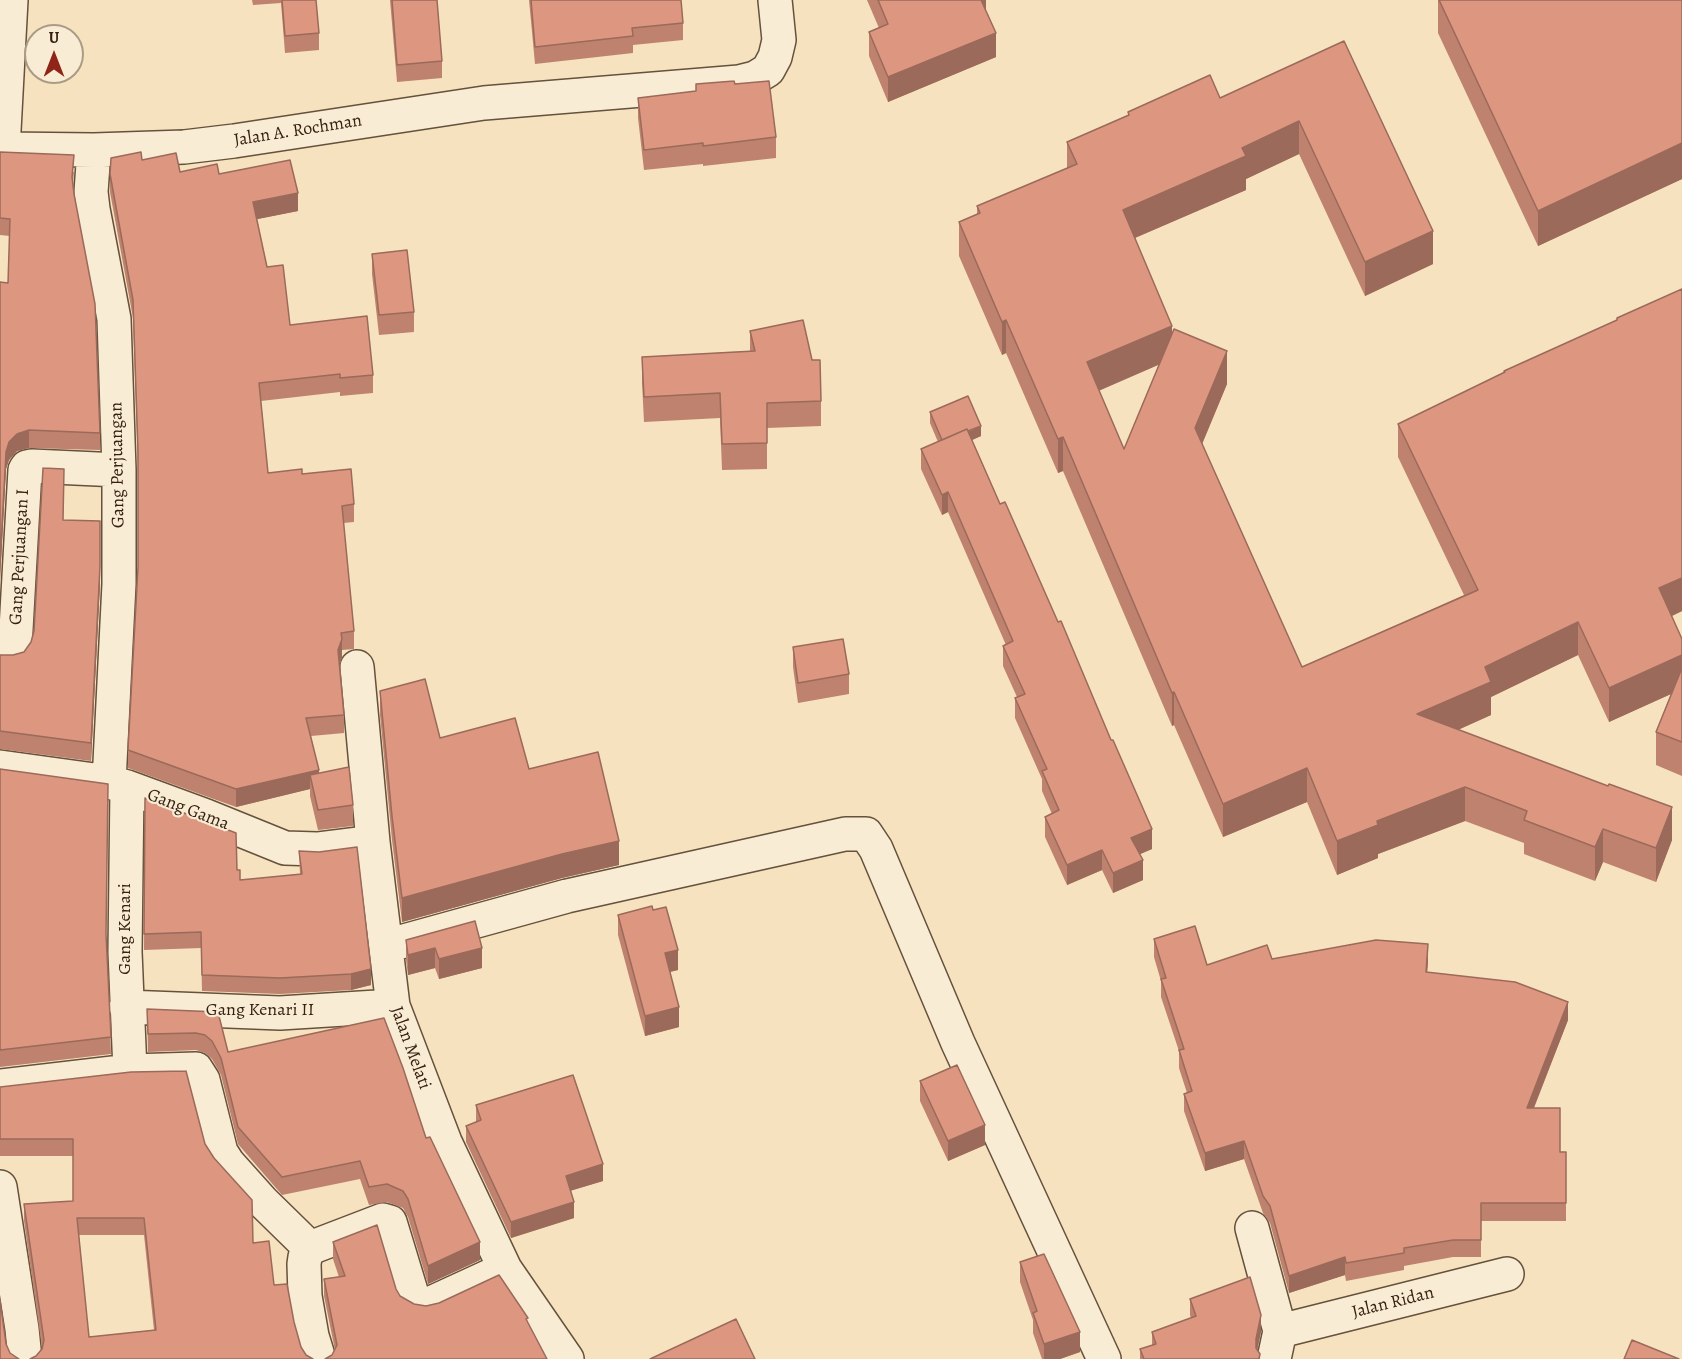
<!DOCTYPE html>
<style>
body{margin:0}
#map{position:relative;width:1682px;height:1359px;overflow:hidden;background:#f6e2be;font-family:Alegreya,serif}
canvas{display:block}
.north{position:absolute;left:24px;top:24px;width:60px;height:60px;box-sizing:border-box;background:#f9ecd5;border:2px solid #ab9b86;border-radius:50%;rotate:0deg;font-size:16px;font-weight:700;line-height:24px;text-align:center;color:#352110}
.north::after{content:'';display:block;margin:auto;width:21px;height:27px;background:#8f2418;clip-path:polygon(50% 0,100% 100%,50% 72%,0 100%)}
</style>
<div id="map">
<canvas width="1682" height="1359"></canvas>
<div class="north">U</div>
</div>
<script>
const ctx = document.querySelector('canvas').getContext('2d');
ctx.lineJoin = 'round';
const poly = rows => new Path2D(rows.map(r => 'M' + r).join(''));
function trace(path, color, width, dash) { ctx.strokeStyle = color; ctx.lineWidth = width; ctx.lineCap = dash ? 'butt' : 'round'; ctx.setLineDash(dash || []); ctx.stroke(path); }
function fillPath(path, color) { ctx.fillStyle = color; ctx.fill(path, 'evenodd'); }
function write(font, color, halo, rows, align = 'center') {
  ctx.font = font + ' Alegreya,serif'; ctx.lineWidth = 4.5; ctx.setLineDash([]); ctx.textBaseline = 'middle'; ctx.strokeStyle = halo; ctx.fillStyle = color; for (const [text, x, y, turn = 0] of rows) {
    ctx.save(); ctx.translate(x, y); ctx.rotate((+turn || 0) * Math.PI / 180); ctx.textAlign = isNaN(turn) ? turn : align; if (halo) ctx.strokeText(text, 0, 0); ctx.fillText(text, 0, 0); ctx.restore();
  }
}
const minor = poly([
 [11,0,3,149,94,150,184,147,234,141,484,103,739,82,755,78,768,70,775,57,779,40,775,0],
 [94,150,91,192,93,209,114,319,119,470,119,584,109,782],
 [0,654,13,654,15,647,25,470,27,467,32,466,119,470],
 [357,667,373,842,393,1006,445,1142,505,1269,567,1359],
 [0,767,109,782,127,787,206,816,285,848,317,849,373,842],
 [127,787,125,952,130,1071],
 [386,946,567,896,845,834,866,834,876,849,958,1043,1104,1359],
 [126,1007,280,1013,393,1006],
 [0,1086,130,1071,196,1069,203,1080,221,1152,228,1163,262,1201,310,1248],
 [0,1187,22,1329,25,1359],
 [1252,1228,1280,1331,1274,1359],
 [310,1248,383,1220,390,1222,414,1301,422,1305,431,1303,505,1269],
 [310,1248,305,1257,304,1264,305,1296,312,1336,319,1359],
 [1280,1331,1507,1274]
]);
trace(minor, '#65513c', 36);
trace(minor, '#f9ecd5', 33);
fillPath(poly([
 [252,0,317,0,316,0,319,33,319,50,285,53,281,3,253,5],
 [390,0,437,0,442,61,442,78,397,82],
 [529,0,681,0,683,23,683,40,633,45,633,53,535,64],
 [867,0,986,0,986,11,996,57,888,102,869,56,869,32,879,28],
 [1438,0,1682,0,1682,179,1538,246,1438,33],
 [1344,41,1433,264,1365,296,1299,154,1246,179,1246,190,1135,238,1172,333,1227,384,1202,444,1302,667,1464,595,1398,457,1398,424,1504,373,1504,371,1617,320,1617,318,1682,289,1682,611,1672,616,1682,639,1682,776,1656,765,1656,732,1671,694,1609,722,1578,655,1491,697,1491,715,1458,730,1672,840,1656,882,1603,862,1595,881,1524,854,1524,843,1465,821,1378,854,1378,858,1337,875,1307,802,1223,837,1174,725,1172,726,1063,471,1058,473,1006,353,1002,355,959,256,959,222,977,215,977,206,1067,168,1067,142,1128,115,1128,112,1220,98],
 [1159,364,1124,449,1099,390],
 [696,84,735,84,776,137,776,158,703,166,703,164,644,170,638,118,638,98,696,91],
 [0,152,74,172,73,182,100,433,100,450,29,448,17,451,9,460,6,469,0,580,0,282,8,283,10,236,0,235],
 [142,160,180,172,219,174,298,211,257,219,267,267,290,325,373,375,373,393,340,396,340,392,261,401,268,473,302,474,354,504,354,522,343,523,354,631,354,649,342,650,342,657,340,664,344,715,344,733,311,736,319,774,353,805,353,826,318,830,310,796,310,789,236,807,128,768,128,750,138,567,138,469,133,318,110,192,110,174],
 [372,254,414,312,414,332,379,335,372,274],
 [750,331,821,401,821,426,767,428,767,469,722,470,720,418,644,422,642,382,642,357,750,351],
 [930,412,981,436,972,440,1152,849,1140,854,1143,880,1113,893,1102,870,1067,885,1045,837,1045,817,1052,814,1042,791,1042,779,1015,718,1015,698,1017,697,1003,666,1003,646,1006,645,948,512,942,515,921,469,921,449,938,442,930,423],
 [64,486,63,520,100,584,91,761,0,749,0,655,13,655,24,652,31,642],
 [793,647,849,674,849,694,798,703,793,667],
 [380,691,440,738,529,769,619,865,562,878,402,922,392,840,380,715],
 [0,769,106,938,111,1054,0,1067],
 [145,798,237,870,240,880,300,874,299,851,371,985,351,990,280,994,202,991,201,948,144,950],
 [618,915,678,970,670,972,679,1027,645,1036,618,935],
 [475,921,482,968,439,979,435,968,408,975,406,960,406,940],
 [1154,939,1207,965,1272,959,1428,961,1427,972,1568,1020,1534,1108,1560,1152,1566,1152,1566,1221,1481,1221,1481,1257,1453,1257,1404,1266,1404,1270,1346,1281,1345,1275,1289,1293,1270,1223,1263,1213,1244,1159,1205,1171,1184,1111,1184,1094,1187,1093,1179,1068,1179,1051,1161,997,1161,981,1154,957],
 [147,1009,218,1012,228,1052,426,1138,480,1260,428,1284,408,1217,403,1208,387,1202,369,1205,360,1179,282,1195,238,1144,221,1075,212,1059,205,1053,196,1050,148,1052],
 [920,1081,985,1145,948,1161,920,1101],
 [0,1087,205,1144,274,1285,294,1322,301,1347,306,1355,36,1356,42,1348,24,1221,24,1204,73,1201,73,1156,0,1156],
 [79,1235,144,1235,154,1330,89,1337],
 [476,1105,603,1181,570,1191,574,1218,511,1238,466,1142,466,1126,476,1122],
 [333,1242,396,1289,400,1296,414,1304,528,1323,332,1355,335,1350,324,1296,324,1279,339,1277,333,1259],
 [1020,1262,1080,1352,1060,1359,1042,1359,1033,1333,1033,1320,1020,1282],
 [1190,1299,1261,1332,1257,1349,1260,1359,1140,1359,1140,1349,1152,1345,1152,1332,1191,1318,1190,1315]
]), '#be826e');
fillPath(poly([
 [981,0,986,0,986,20],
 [996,33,996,57,888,102,888,77],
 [1299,121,1299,154,1246,179,1246,190,1123,243,1123,210,1242,148],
 [1682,143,1682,179,1538,246,1538,211],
 [298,193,298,211,253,220,253,202],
 [1433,231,1433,264,1365,296,1365,262],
 [1006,320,1006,353,1002,355,1002,322],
 [1172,326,1172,359,1087,396,1087,362],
 [1227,351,1227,384,1195,461,1195,428],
 [981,426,981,436,943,453,943,443],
 [29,430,29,448,17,451,9,460,6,469,0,580,0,563,6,452,9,442,17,434],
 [1063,437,1063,471,1058,473,1058,439],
 [948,492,948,512,942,515,942,495],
 [100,566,100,584,91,761,91,743],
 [1682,578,1682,611,1659,622,1659,588],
 [1578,622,1578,655,1491,697,1491,715,1417,748,1417,714,1485,667],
 [342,639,342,657,338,668,338,650],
 [1682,655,1682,689,1609,722,1609,688],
 [1174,692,1174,725,1172,726,1172,693],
 [1307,768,1307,802,1223,837,1223,804],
 [319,770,319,787,310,775,310,789,236,807,236,789],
 [1465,787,1465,821,1378,854,1378,858,1337,875,1337,841,1377,821],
 [1672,807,1672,840,1656,882,1656,848],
 [1152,829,1152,849,1131,858,1131,838],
 [1603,829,1603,862,1595,881,1595,847],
 [619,841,619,865,562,878,402,922,402,898,562,854],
 [1102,850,1102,870,1067,885,1067,865],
 [1143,860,1143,880,1113,893,1113,873],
 [1428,944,1428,961,1426,990,1426,972],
 [435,948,435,968,408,975,408,955],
 [482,948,482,968,439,979,439,959],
 [678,950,678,970,665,973,665,953],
 [371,969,371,985,351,990,351,974],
 [1568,1002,1568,1020,1527,1125,1527,1108],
 [679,1007,679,1027,645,1036,645,1016],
 [985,1125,985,1145,948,1161,948,1141],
 [1244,1141,1244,1159,1205,1171,1205,1153],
 [603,1164,603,1181,566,1192,566,1176],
 [574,1202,574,1218,511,1238,511,1222],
 [480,1242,480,1260,428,1284,428,1266],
 [1345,1257,1345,1275,1289,1293,1289,1276],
 [1261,1315,1261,1332,1256,1356,1256,1339],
 [1080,1332,1080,1352,1060,1359,1044,1359,1044,1344]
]), '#9b6a5a');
const building = poly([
 [282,0,316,0,319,33,285,36,282,0],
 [392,0,437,0,442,61,397,65,392,0],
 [531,0,681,0,683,23,632,28,633,36,535,47,531,0],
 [878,0,981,0,996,33,888,77,869,32,888,24,878,0],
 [1439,0,1682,0,1682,143,1538,211,1439,0],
 [1344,41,1433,231,1365,262,1299,121,1242,148,1246,156,1123,210,1172,326,1087,362,1124,449,1174,329,1227,351,1195,428,1302,667,1478,590,1398,424,1505,372,1504,371,1617,320,1617,318,1682,289,1682,578,1659,588,1682,639,1682,655,1609,688,1578,622,1485,667,1491,682,1417,714,1608,786,1609,784,1672,807,1656,848,1603,829,1595,847,1524,820,1527,811,1465,787,1377,821,1378,825,1337,841,1307,768,1223,804,1174,692,1172,693,1063,437,1058,439,1006,320,1002,322,959,222,980,213,977,206,1077,164,1067,142,1129,115,1128,112,1210,75,1220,98,1344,41],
 [734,81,735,84,769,81,776,137,703,146,703,143,644,150,638,98,696,91,696,84,734,81],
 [0,152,74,155,72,177,74,194,95,304,100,433,29,430,17,434,9,442,6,452,0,563,0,282,8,283,10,219,0,218,0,152],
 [141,152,142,160,176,153,180,172,217,164,219,174,290,160,298,193,253,202,267,267,283,265,290,325,367,316,373,375,340,378,340,374,259,383,268,473,302,469,302,474,351,469,354,504,342,506,354,631,341,633,342,639,338,650,344,715,306,718,319,770,236,789,128,750,138,567,138,452,133,300,110,174,111,158,141,152],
 [407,250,414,312,379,315,372,254,407,250],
 [803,320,812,360,820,360,821,401,767,403,767,443,722,444,720,393,644,397,642,357,755,351,750,331,803,320],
 [968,396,981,426,968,431,967,429,942,440,930,412,968,396],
 [967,429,1000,504,1005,502,1058,622,1061,621,1111,740,1113,740,1152,829,1131,838,1143,860,1113,873,1102,850,1067,865,1045,817,1059,810,1042,771,1047,769,1015,698,1025,694,1003,646,1013,641,948,492,942,495,921,449,967,429],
 [43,468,64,469,63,520,100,521,100,566,91,743,0,731,0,655,13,655,24,652,31,642,34,631,43,468],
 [843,639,849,674,798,683,793,647,843,639],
 [1682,668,1682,742,1656,732,1682,668],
 [425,679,440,738,515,718,529,769,598,752,619,841,562,854,402,898,392,816,380,691,425,679],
 [349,767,353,805,318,810,310,775,349,767],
 [0,769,108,784,106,934,111,1037,0,1050,0,769],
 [145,798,236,833,237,870,240,870,240,880,302,874,299,851,319,852,357,847,371,969,351,974,280,978,202,975,201,932,144,934,145,798],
 [652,906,653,910,666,907,678,950,665,953,679,1007,645,1016,618,915,652,906],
 [475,921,482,948,439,959,435,948,408,955,406,940,475,921],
 [1195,926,1207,965,1267,945,1272,959,1376,940,1428,944,1426,972,1515,982,1568,1002,1527,1108,1560,1108,1560,1152,1566,1152,1566,1203,1481,1203,1481,1240,1453,1240,1404,1248,1404,1253,1346,1263,1345,1257,1289,1276,1270,1206,1263,1196,1244,1141,1205,1153,1184,1094,1192,1091,1179,1050,1184,1049,1161,979,1166,978,1154,939,1195,926],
 [147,1009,218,1012,228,1052,384,1018,403,1068,426,1138,430,1137,480,1242,428,1266,408,1199,403,1191,387,1184,369,1187,360,1161,282,1177,238,1127,221,1058,212,1041,205,1035,196,1033,148,1034,147,1009],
 [957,1065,985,1125,948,1141,920,1081,957,1065],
 [186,1071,205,1144,214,1158,252,1200,253,1243,269,1241,274,1285,287,1284,294,1322,301,1347,306,1355,313,1359,30,1359,36,1356,42,1349,44,1340,24,1204,73,1201,73,1139,0,1139,0,1087,131,1072,186,1071],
 [77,1218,144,1218,156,1330,89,1337,77,1218],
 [573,1075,603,1164,566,1176,574,1202,511,1222,466,1126,481,1120,476,1105,573,1075],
 [377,1225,396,1289,400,1296,414,1304,426,1306,439,1303,499,1275,528,1318,526,1319,547,1359,325,1359,332,1355,337,1345,324,1279,345,1276,333,1242,377,1225],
 [1044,1254,1080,1332,1044,1344,1033,1313,1037,1311,1020,1262,1044,1254],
 [1250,1277,1261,1315,1256,1339,1256,1348,1260,1354,1259,1359,1144,1359,1140,1349,1156,1344,1152,1332,1196,1316,1190,1299,1250,1277],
 [0,1300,6,1344,10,1353,19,1359,0,1359,0,1300],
 [736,1319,755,1359,650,1359,736,1319],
 [1632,1340,1679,1359,1624,1359,1632,1340]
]);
fillPath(building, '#dd9780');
trace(building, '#9b6a5a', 1.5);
write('18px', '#352110', '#f9ecd5', [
 ["Jalan A. Rochman",298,131,-9],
 ["Gang Perjuangan",118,465,-91],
 ["Gang Perjuangan I",20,557,-87],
 ["Gang Gama",188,810,21],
 ["Gang Kenari",126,929,-90],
 ["Gang Kenari II",260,1011],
 ["Jalan Melati",410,1048,70],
 ["Jalan Ridan",1393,1303,-14]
]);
</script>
